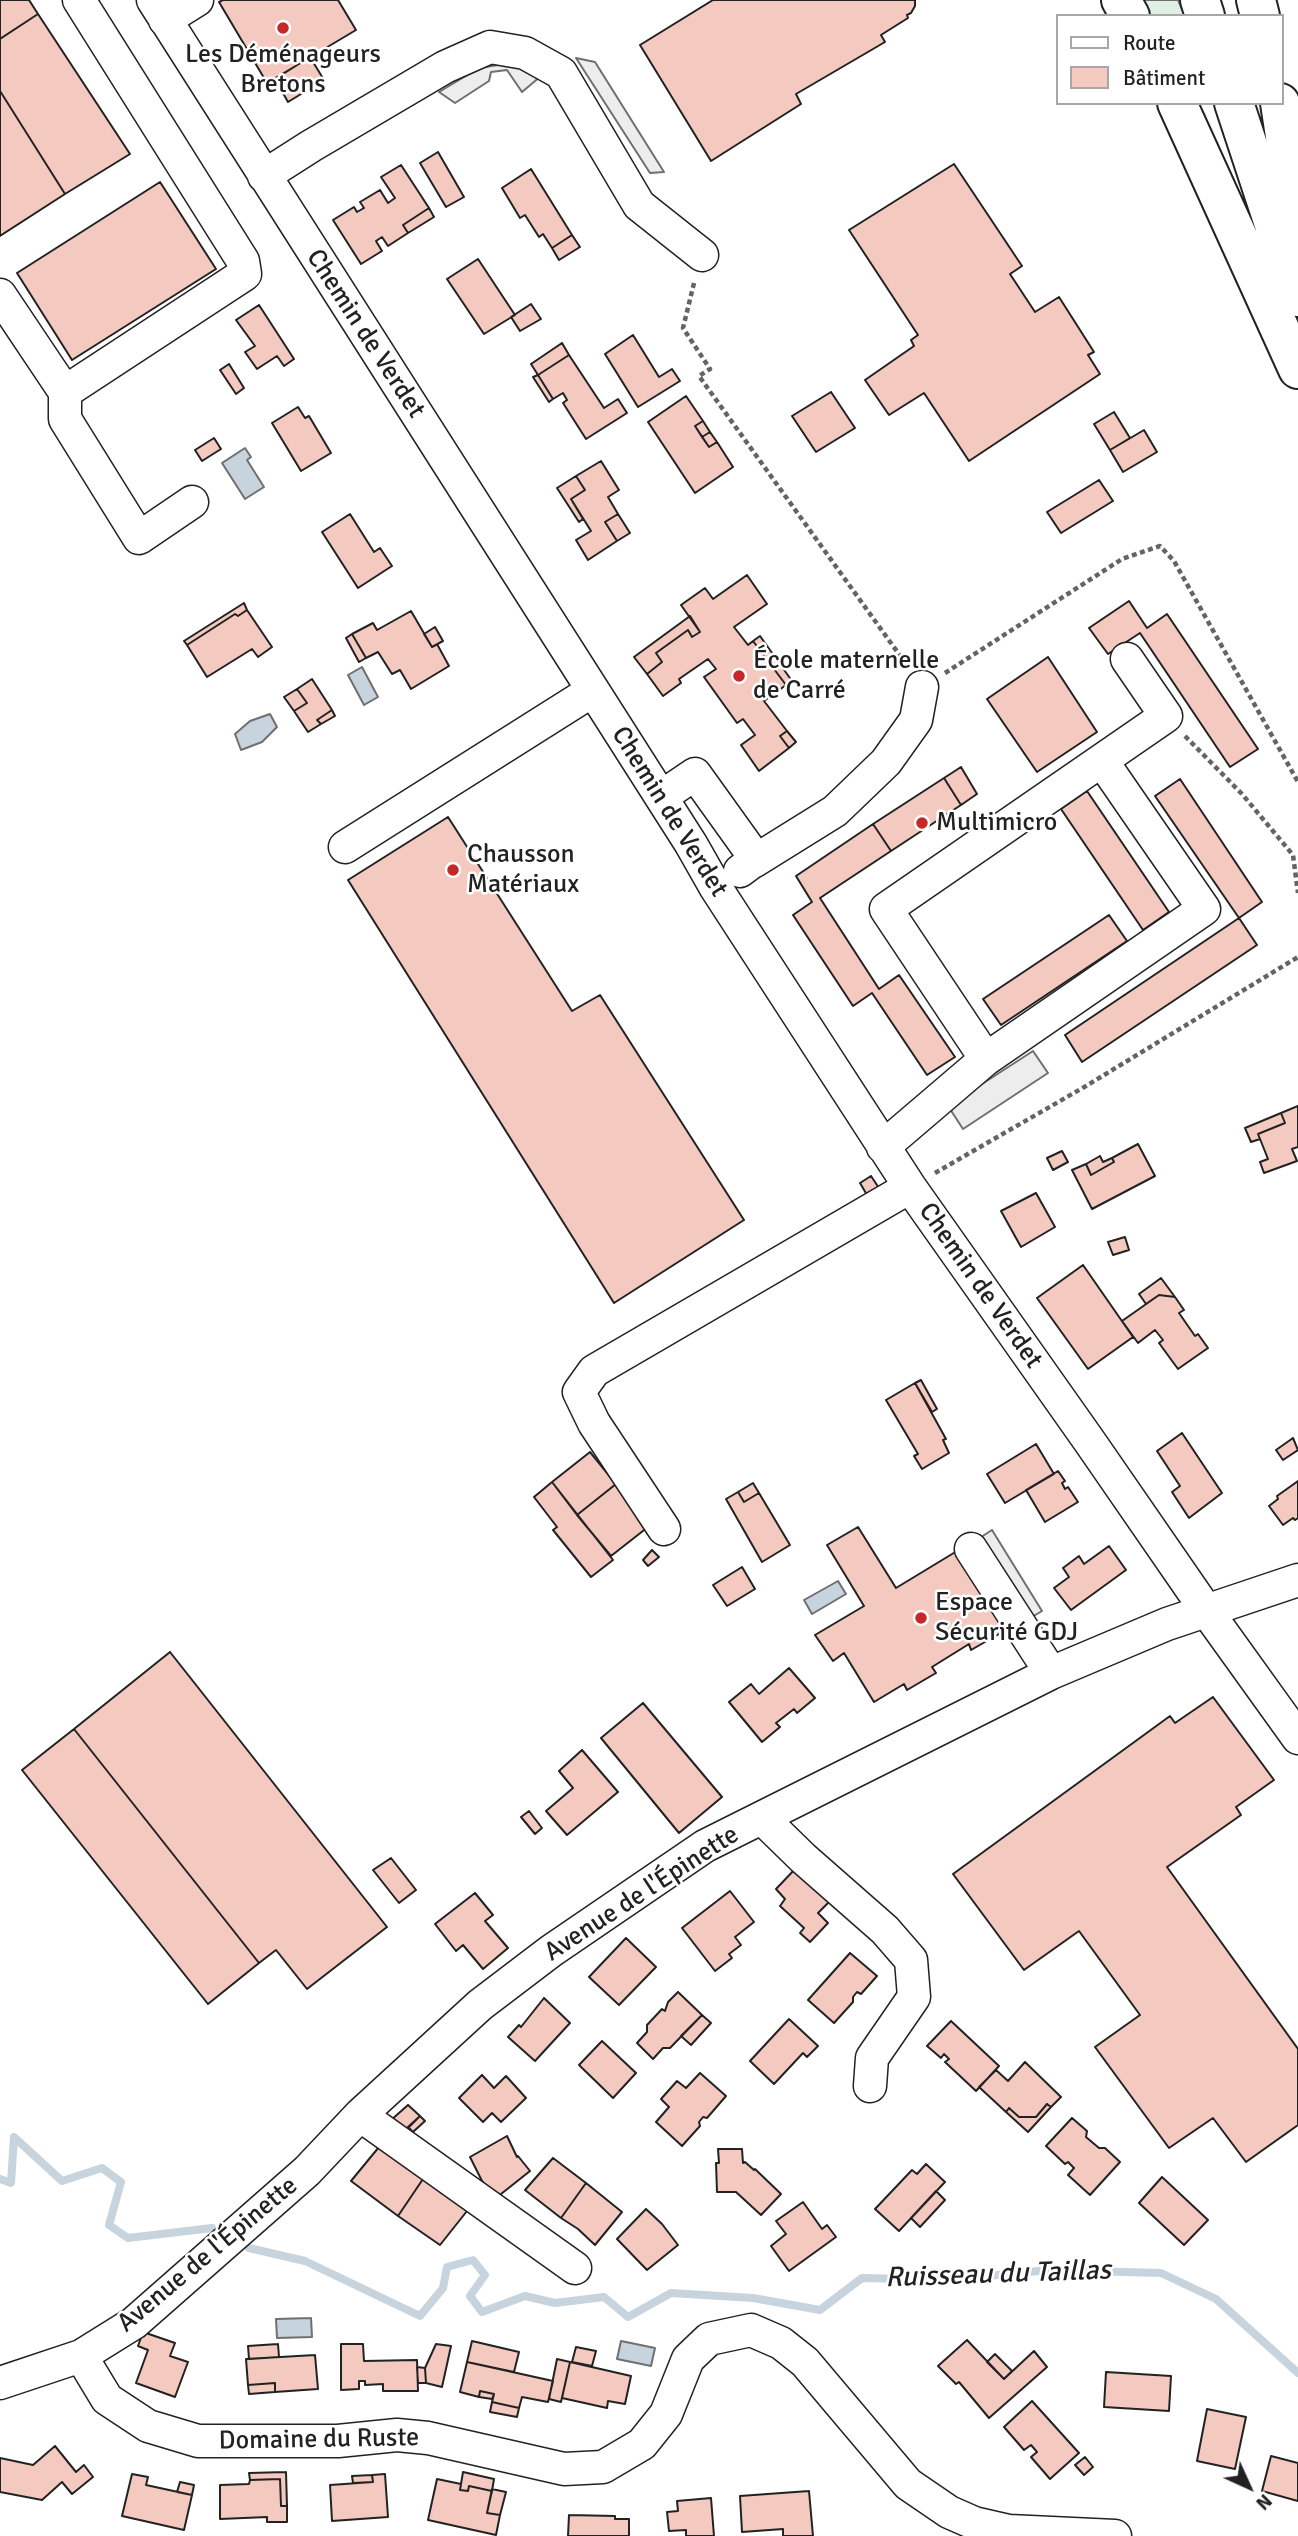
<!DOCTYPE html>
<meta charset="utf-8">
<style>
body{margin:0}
#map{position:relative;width:1298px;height:2536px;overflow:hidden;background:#fff;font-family:Signika,sans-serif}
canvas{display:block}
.legend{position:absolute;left:1056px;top:14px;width:228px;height:91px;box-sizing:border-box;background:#fff;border:2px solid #a7a7a7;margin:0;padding:9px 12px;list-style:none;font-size:21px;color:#222}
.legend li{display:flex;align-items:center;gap:14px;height:35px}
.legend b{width:35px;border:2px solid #a7a7a7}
.north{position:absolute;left:1214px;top:2452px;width:70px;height:70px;-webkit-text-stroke:5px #fff;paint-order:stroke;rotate:135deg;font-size:19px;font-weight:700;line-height:28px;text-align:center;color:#222}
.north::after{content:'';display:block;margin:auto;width:24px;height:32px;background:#222;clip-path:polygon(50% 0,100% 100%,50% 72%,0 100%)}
</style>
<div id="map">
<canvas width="1298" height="2536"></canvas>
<ul class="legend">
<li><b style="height:9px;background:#fff"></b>Route</li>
<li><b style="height:19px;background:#f3c9c0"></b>Bâtiment</li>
</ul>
<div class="north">N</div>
</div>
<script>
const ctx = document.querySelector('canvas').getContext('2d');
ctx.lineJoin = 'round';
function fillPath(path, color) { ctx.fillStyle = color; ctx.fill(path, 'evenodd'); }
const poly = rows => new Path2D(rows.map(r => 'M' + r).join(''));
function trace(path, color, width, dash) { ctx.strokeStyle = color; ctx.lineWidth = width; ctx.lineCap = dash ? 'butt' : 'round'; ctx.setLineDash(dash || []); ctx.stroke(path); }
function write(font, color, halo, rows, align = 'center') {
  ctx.font = font + ' Signika,sans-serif'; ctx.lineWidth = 5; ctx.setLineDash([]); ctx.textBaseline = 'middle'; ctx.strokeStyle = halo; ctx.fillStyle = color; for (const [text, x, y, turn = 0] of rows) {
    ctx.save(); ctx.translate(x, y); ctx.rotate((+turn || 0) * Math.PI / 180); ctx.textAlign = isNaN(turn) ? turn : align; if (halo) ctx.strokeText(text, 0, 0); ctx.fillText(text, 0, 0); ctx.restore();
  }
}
const green = poly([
 [1132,0,1178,0,1185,16,1139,16,1132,0]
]);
fillPath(green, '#e0efe3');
trace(green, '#6f6f6f', 2);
const parking = poly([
 [576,58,595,62,664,172,650,173,576,58],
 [511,63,541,76,522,92,507,70,491,72,489,81,455,103,439,92,479,68,511,63],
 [1033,1051,1048,1073,963,1129,948,1106,1033,1051],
 [992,1530,1042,1611,1012,1629,961,1550,992,1530]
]);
fillPath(parking, '#ededed');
trace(parking, '#6f6f6f', 2);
const water = poly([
 [245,448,251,457,247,460,264,487,245,499,222,463,245,448],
 [362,667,378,697,364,705,348,675,362,667],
 [270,714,277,727,262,742,241,750,235,734,250,721,270,714],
 [838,1581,846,1594,812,1614,804,1600,838,1581],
 [311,2318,312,2337,277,2338,276,2319,311,2318],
 [621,2341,655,2348,651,2366,617,2359,621,2341]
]);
fillPath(water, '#c7d3dd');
trace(water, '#6f6f6f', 2);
trace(poly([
 [0,2179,11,2183,14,2137,62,2181,102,2168,121,2182,109,2225,128,2238,212,2228],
 [249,2248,305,2261,420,2316,443,2288,447,2267,473,2260,485,2275,470,2296,482,2312,525,2296,555,2303,604,2297,628,2317,671,2293,753,2298,820,2310,862,2278,946,2280,1049,2270,1161,2273,1216,2299,1298,2373]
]), '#c7d3dd', 8);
const building = poly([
 [0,0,29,0,38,14,0,39,0,0],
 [223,0,338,0,356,30,267,83,219,2,223,0],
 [713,0,915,0,915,6,911,13,907,15,908,18,881,35,885,42,796,94,801,104,711,161,640,45,713,0],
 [38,14,130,154,65,194,0,91,0,39,38,14],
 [310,57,324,80,288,102,275,79,310,57],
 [0,91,65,194,0,236,0,91],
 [438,152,464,197,446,207,420,163,438,152],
 [954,164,1022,266,1010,274,1035,312,1059,297,1094,352,1088,355,1100,374,969,461,924,393,889,415,865,380,914,346,911,340,918,335,849,230,954,164],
 [401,165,429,208,403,225,408,233,388,246,382,237,376,241,382,251,361,264,333,220,354,207,357,212,364,208,360,202,380,190,388,203,395,198,381,177,401,165],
 [531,169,572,235,552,248,543,234,539,237,525,215,520,218,502,188,531,169],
 [160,182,216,269,72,360,17,273,160,182],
 [429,208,434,217,408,233,403,225,429,208],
 [572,235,580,247,559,260,552,248,572,235],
 [478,259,515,315,484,334,447,279,478,259],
 [531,304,541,319,520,331,511,317,531,304],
 [259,305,294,359,284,366,277,356,257,369,245,352,255,346,236,320,259,305],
 [633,335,659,377,672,369,680,381,638,407,605,354,633,335],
 [562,343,569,355,538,375,531,364,562,343],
 [569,355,604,408,618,399,627,413,586,439,563,403,567,400,563,393,553,399,538,375,569,355],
 [229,364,244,388,236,394,220,370,229,364],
 [538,375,553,399,549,402,533,377,538,375],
 [831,392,855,428,816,452,792,416,831,392],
 [686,396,703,421,695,426,709,447,717,442,733,467,695,493,648,422,686,396],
 [298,407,305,418,309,416,331,453,301,471,272,423,298,407],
 [1114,412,1130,438,1110,450,1094,424,1114,412],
 [703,421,710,432,702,437,695,426,703,421],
 [1144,430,1157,452,1123,472,1110,450,1144,430],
 [710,432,717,442,709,447,702,437,710,432],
 [214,438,221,449,202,461,195,450,214,438],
 [601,461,619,490,608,497,618,514,605,522,617,541,588,560,576,540,591,531,571,499,585,490,576,476,601,461],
 [576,476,585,490,571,499,583,519,579,522,557,488,576,476],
 [1099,480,1113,501,1061,533,1047,512,1099,480],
 [350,514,374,552,380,548,392,566,358,588,322,532,350,514],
 [618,514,630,533,617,541,605,522,618,514],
 [747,575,767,604,734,627,748,645,753,641,786,685,764,701,787,731,780,736,789,748,759,771,741,745,755,735,743,719,737,723,704,677,716,669,708,659,679,679,681,683,663,696,647,674,662,662,656,653,688,630,692,637,700,632,681,605,705,588,713,599,747,575],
 [1129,601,1147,628,1167,614,1258,749,1230,767,1140,633,1108,654,1089,628,1129,601],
 [244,603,247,610,238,616,235,614,187,645,184,641,244,603],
 [247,610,272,647,258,657,252,649,207,677,187,645,235,614,238,616,247,610],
 [411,611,432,647,437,644,449,666,411,689,400,670,392,674,378,652,366,658,352,634,373,623,377,630,411,611],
 [690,616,700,632,692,637,688,630,656,653,662,662,647,674,634,657,690,616],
 [435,627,443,641,432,647,424,634,435,627],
 [352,634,366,658,359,662,346,638,352,634],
 [760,636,792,681,786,685,753,641,760,636],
 [1048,657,1097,732,1037,772,987,699,1048,657],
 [312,679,332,710,317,720,321,724,308,732,294,711,307,703,297,689,312,679],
 [297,689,307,703,294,711,284,697,297,689],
 [332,710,335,716,321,724,317,720,332,710],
 [787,731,796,742,789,748,780,736,787,731],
 [961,767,977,794,961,805,944,778,961,767],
 [944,778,961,805,891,851,873,824,944,778],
 [1180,779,1262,902,1239,918,1155,796,1180,779],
 [1087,791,1169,912,1143,930,1061,809,1087,791],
 [448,817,572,1011,600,995,744,1220,614,1303,348,880,448,817],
 [873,824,891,851,820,898,879,989,899,975,955,1057,927,1075,872,993,853,1006,793,915,812,902,796,876,873,824],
 [1109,915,1127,941,1001,1025,983,999,1109,915],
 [1239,918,1257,945,1082,1062,1065,1035,1239,918],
 [1298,1106,1298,1147,1292,1149,1297,1161,1264,1173,1260,1162,1268,1159,1258,1134,1285,1123,1281,1113,1298,1106],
 [1281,1113,1285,1123,1258,1134,1260,1139,1251,1142,1245,1128,1281,1113],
 [1138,1144,1155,1176,1092,1209,1072,1170,1086,1164,1091,1175,1114,1162,1112,1158,1138,1144],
 [1062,1151,1068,1162,1053,1170,1047,1158,1062,1151],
 [1100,1156,1103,1162,1112,1158,1114,1162,1091,1175,1086,1164,1100,1156],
 [871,1176,879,1188,867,1195,860,1183,871,1176],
 [1036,1193,1055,1227,1021,1247,1001,1211,1036,1193],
 [1125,1237,1129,1250,1113,1255,1108,1242,1125,1237],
 [1083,1265,1133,1337,1088,1369,1037,1298,1083,1265],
 [1161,1278,1175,1297,1159,1295,1146,1304,1139,1294,1161,1278],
 [1159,1295,1175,1297,1184,1310,1179,1313,1195,1336,1198,1334,1208,1348,1178,1369,1159,1343,1163,1340,1155,1330,1138,1343,1122,1321,1159,1295],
 [921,1380,937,1409,932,1412,915,1383,921,1380],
 [915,1383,946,1439,943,1440,949,1453,922,1469,914,1456,918,1454,886,1400,915,1383],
 [1182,1433,1222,1493,1189,1518,1172,1492,1180,1486,1157,1451,1182,1433],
 [1293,1438,1298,1450,1283,1460,1276,1450,1293,1438],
 [1036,1444,1054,1474,1005,1503,987,1474,1036,1444],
 [590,1452,616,1484,577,1515,552,1482,590,1452],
 [1058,1471,1065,1481,1062,1483,1065,1489,1068,1487,1078,1502,1045,1522,1026,1490,1058,1471],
 [1298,1481,1298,1518,1295,1520,1293,1518,1283,1525,1269,1506,1278,1499,1277,1496,1298,1481],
 [552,1482,613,1560,591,1577,553,1530,557,1527,534,1497,552,1482],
 [753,1483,759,1493,744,1502,738,1492,753,1483],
 [616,1484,648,1527,611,1556,577,1515,616,1484],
 [738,1492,744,1502,759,1493,790,1545,762,1562,726,1499,738,1492],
 [858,1527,896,1588,957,1551,1006,1630,971,1650,969,1644,932,1667,936,1673,907,1690,904,1684,874,1702,844,1653,833,1661,815,1635,864,1606,827,1545,858,1527],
 [1109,1546,1126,1570,1071,1610,1054,1588,1069,1577,1063,1568,1079,1556,1084,1564,1109,1546],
 [652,1550,659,1557,648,1566,643,1560,652,1550],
 [742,1567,755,1589,727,1606,713,1585,742,1567],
 [170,1652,387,1927,307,1989,276,1950,259,1963,74,1729,170,1652],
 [789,1668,815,1698,797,1713,794,1709,776,1723,780,1727,762,1742,729,1702,751,1684,759,1694,789,1668],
 [1213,1697,1274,1780,1236,1807,1241,1815,1167,1867,1298,2049,1298,2125,1246,2162,1213,2118,1169,2148,1095,2047,1140,2015,1079,1931,1024,1970,953,1874,1170,1716,1175,1723,1213,1697],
 [643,1703,722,1797,679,1833,601,1738,643,1703],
 [74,1729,259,1963,208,2004,22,1770,74,1729],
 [582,1750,618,1792,567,1835,546,1811,573,1788,559,1771,582,1750],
 [529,1811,542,1828,535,1834,521,1817,529,1811],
 [391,1858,416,1890,399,1903,373,1870,391,1858],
 [796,1868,831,1900,818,1913,828,1923,810,1942,800,1933,804,1928,780,1906,785,1899,776,1889,796,1868],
 [730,1891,754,1922,735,1937,741,1945,729,1954,732,1958,715,1971,682,1928,730,1891],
 [475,1893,493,1915,485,1921,508,1948,483,1969,463,1945,456,1951,435,1924,475,1893],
 [626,1938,656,1967,619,2005,589,1977,626,1938],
 [850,1953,877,1976,861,1994,857,1992,853,1997,853,2002,834,2023,808,2000,850,1953],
 [678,1992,702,2015,670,2048,663,2048,653,2059,637,2043,647,2032,647,2025,662,2009,665,2011,668,2002,678,1992],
 [544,1998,570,2023,535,2061,508,2037,519,2025,521,2027,544,1998],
 [702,2015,711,2023,691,2045,681,2036,702,2015],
 [789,2019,818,2046,807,2057,803,2053,774,2084,750,2061,789,2019],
 [951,2021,999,2066,976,2091,945,2062,949,2059,944,2054,941,2058,927,2046,951,2021],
 [602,2041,636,2073,613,2098,579,2065,602,2041],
 [1025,2062,1061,2097,1051,2107,1047,2104,1036,2117,1019,2117,1009,2108,1006,2112,979,2087,996,2070,1008,2081,1025,2062],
 [700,2073,726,2096,707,2118,703,2117,699,2122,700,2126,682,2146,656,2122,669,2107,661,2099,677,2081,686,2088,700,2073],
 [482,2075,494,2088,506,2076,526,2098,501,2122,492,2113,483,2122,459,2098,482,2075],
 [1047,2104,1051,2107,1028,2132,1006,2112,1009,2108,1019,2117,1036,2117,1047,2104],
 [408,2105,420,2116,402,2134,390,2121,408,2105],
 [420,2116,425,2121,413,2132,408,2127,420,2116],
 [1072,2118,1087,2131,1086,2137,1099,2148,1105,2148,1120,2162,1090,2195,1068,2175,1074,2168,1068,2162,1065,2164,1046,2146,1072,2118],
 [507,2136,517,2157,518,2156,530,2171,496,2198,482,2181,470,2157,507,2136],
 [379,2147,423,2179,398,2216,351,2181,379,2147],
 [718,2149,742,2149,743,2163,745,2162,754,2170,755,2169,781,2194,761,2215,736,2192,717,2192,716,2163,719,2163,718,2149],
 [553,2158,586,2183,561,2218,525,2190,553,2158],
 [926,2164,945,2182,899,2231,875,2209,912,2170,917,2174,926,2164],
 [1162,2177,1208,2220,1184,2245,1139,2203,1162,2177],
 [423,2179,448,2195,467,2211,440,2245,398,2216,423,2179],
 [586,2183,622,2212,595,2245,578,2229,561,2218,586,2183],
 [936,2191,945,2200,920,2227,911,2218,936,2191],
 [803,2202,822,2229,827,2225,836,2237,789,2271,771,2246,786,2234,776,2221,803,2202],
 [646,2209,662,2224,678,2245,647,2270,617,2239,646,2209],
 [143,2332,175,2343,170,2356,188,2362,175,2397,136,2383,148,2350,138,2346,143,2332],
 [967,2340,1004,2379,1034,2351,1047,2367,989,2418,959,2382,956,2384,938,2366,967,2340],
 [472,2341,519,2352,514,2372,467,2362,472,2341],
 [278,2344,279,2357,249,2359,248,2346,278,2344],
 [341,2344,363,2344,364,2361,417,2360,418,2391,383,2391,383,2384,365,2385,365,2381,359,2381,359,2389,341,2390,341,2344],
 [436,2344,451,2346,442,2387,426,2383,425,2368,436,2344],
 [576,2347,596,2351,592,2366,572,2362,576,2347],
 [995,2354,1012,2371,1004,2379,987,2362,995,2354],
 [315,2355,318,2389,275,2392,275,2383,248,2385,246,2359,315,2355],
 [557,2359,570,2362,561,2402,549,2399,557,2359],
 [467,2362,553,2381,548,2402,522,2397,519,2408,492,2402,494,2394,480,2391,479,2397,460,2392,467,2362],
 [570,2362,631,2376,625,2404,608,2401,607,2408,562,2398,570,2362],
 [417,2367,425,2368,426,2383,418,2383,417,2367],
 [1106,2372,1171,2376,1169,2411,1104,2407,1106,2372],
 [275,2383,275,2392,249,2394,248,2385,275,2383],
 [480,2391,494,2394,492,2399,479,2397,480,2391],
 [1032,2401,1079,2453,1050,2479,1031,2457,1037,2452,1031,2445,1024,2450,1004,2427,1032,2401],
 [492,2402,519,2408,517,2417,490,2412,492,2402],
 [1207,2409,1246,2417,1235,2469,1197,2461,1207,2409],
 [55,2446,76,2472,84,2465,93,2477,72,2494,62,2482,42,2500,0,2492,0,2458,33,2465,55,2446],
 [1271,2456,1298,2463,1298,2501,1262,2491,1271,2456],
 [1085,2457,1093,2467,1084,2475,1075,2465,1085,2457],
 [286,2472,287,2506,281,2506,280,2479,250,2480,249,2473,286,2472],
 [463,2472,494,2479,492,2491,469,2486,468,2491,460,2490,463,2472],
 [132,2474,148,2477,146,2485,192,2495,184,2530,122,2516,132,2474],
 [385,2474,388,2517,332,2521,330,2485,373,2482,372,2475,385,2474],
 [372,2475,373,2482,353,2483,352,2476,372,2475],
 [280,2479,281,2506,287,2506,287,2522,267,2522,267,2517,220,2519,220,2485,249,2484,250,2480,280,2479],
 [437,2479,461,2484,460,2490,468,2491,469,2486,492,2491,487,2513,500,2515,496,2535,428,2520,437,2479],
 [180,2482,194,2485,192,2495,177,2492,180,2482],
 [492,2489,506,2492,500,2515,487,2513,492,2489],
 [809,2491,813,2536,783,2536,783,2529,742,2532,740,2496,809,2491],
 [711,2498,714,2536,686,2536,686,2530,669,2531,667,2512,678,2511,677,2501,711,2498],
 [569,2515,615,2516,615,2519,629,2519,629,2536,568,2536,569,2515]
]);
fillPath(building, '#f3c9c0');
trace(building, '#222', 2);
const minor = poly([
 [153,0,691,844,716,888,910,1187,1090,1442,1206,1610,1298,1738],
 [165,20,197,0],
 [264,176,311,146,445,67,490,47,525,53,561,73,639,205,702,255],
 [0,295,65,392,245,274,243,261,79,0],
 [65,392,65,419,139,538,192,502],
 [661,797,695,774,756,859,740,871],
 [345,847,592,691],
 [753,862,835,811,886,762,916,720,922,687],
 [986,1059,886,909,1166,716,1127,659],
 [883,1147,986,1059,1204,909,1102,761],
 [664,1529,594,1423,579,1392,594,1371,910,1187],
 [971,1549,1051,1673],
 [762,1818,803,1858,885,1930,911,1960,914,1997,872,2058,870,2086],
 [360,2115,575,2268],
 [81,2356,107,2399,148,2426,198,2441,338,2441,397,2435,428,2438,564,2469,603,2467,642,2444,666,2414,688,2359,709,2339,751,2330,781,2343,805,2362,908,2484,949,2512,974,2523,1009,2531,1115,2536],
 [0,2383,81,2356,134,2323,307,2171,360,2115,480,2005,551,1951,705,1846,1051,1673,1167,1624,1298,1580]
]);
const highway = poly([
 [1121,0,1130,16],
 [1200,0,1205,16],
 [1256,0,1260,16],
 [1177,103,1298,369],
 [1234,103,1298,297],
 [1280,103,1298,223]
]);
trace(minor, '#222', 35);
trace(highway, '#222', 42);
trace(poly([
 [694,283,683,328,710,369,699,376,906,664],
 [945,673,1122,559,1160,546,1174,561,1298,782],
 [1185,736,1242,794,1293,855,1298,893],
 [935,1173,1086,1086,1298,957]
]), '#646464', 4.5, [5, 3.5]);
trace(minor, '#fff', 32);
trace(highway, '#fff', 38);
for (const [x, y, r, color] of [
 [283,28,7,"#c62828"],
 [739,676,7,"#c62828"],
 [922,823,7,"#c62828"],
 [453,870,7,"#c62828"],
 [921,1618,7,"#c62828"]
]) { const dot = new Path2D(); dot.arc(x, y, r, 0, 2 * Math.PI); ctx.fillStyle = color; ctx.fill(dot); trace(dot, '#fff', 2.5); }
write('26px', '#222', '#fff', [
 ["Les Déménageurs",283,55,"center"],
 ["Bretons",283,85,"center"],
 ["École maternelle",753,661],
 ["de Carré",753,691],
 ["Multimicro",936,823],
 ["Chausson",467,855],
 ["Matériaux",467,885],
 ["Espace",935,1603],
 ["Sécurité GDJ",935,1633]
], 'left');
write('26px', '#222', '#fff', [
 ["Chemin de Verdet",365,334,57],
 ["Chemin de Verdet",669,812,58],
 ["Chemin de Verdet",980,1286,55],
 ["Avenue de l'Épinette",642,1894,-33],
 ["Avenue de l'Épinette",208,2255,-40],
 ["Domaine du Ruste",319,2440,-1]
]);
write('italic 28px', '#222', '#fff', [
 ["Ruisseau du Taillas",998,2275,-2]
]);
</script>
